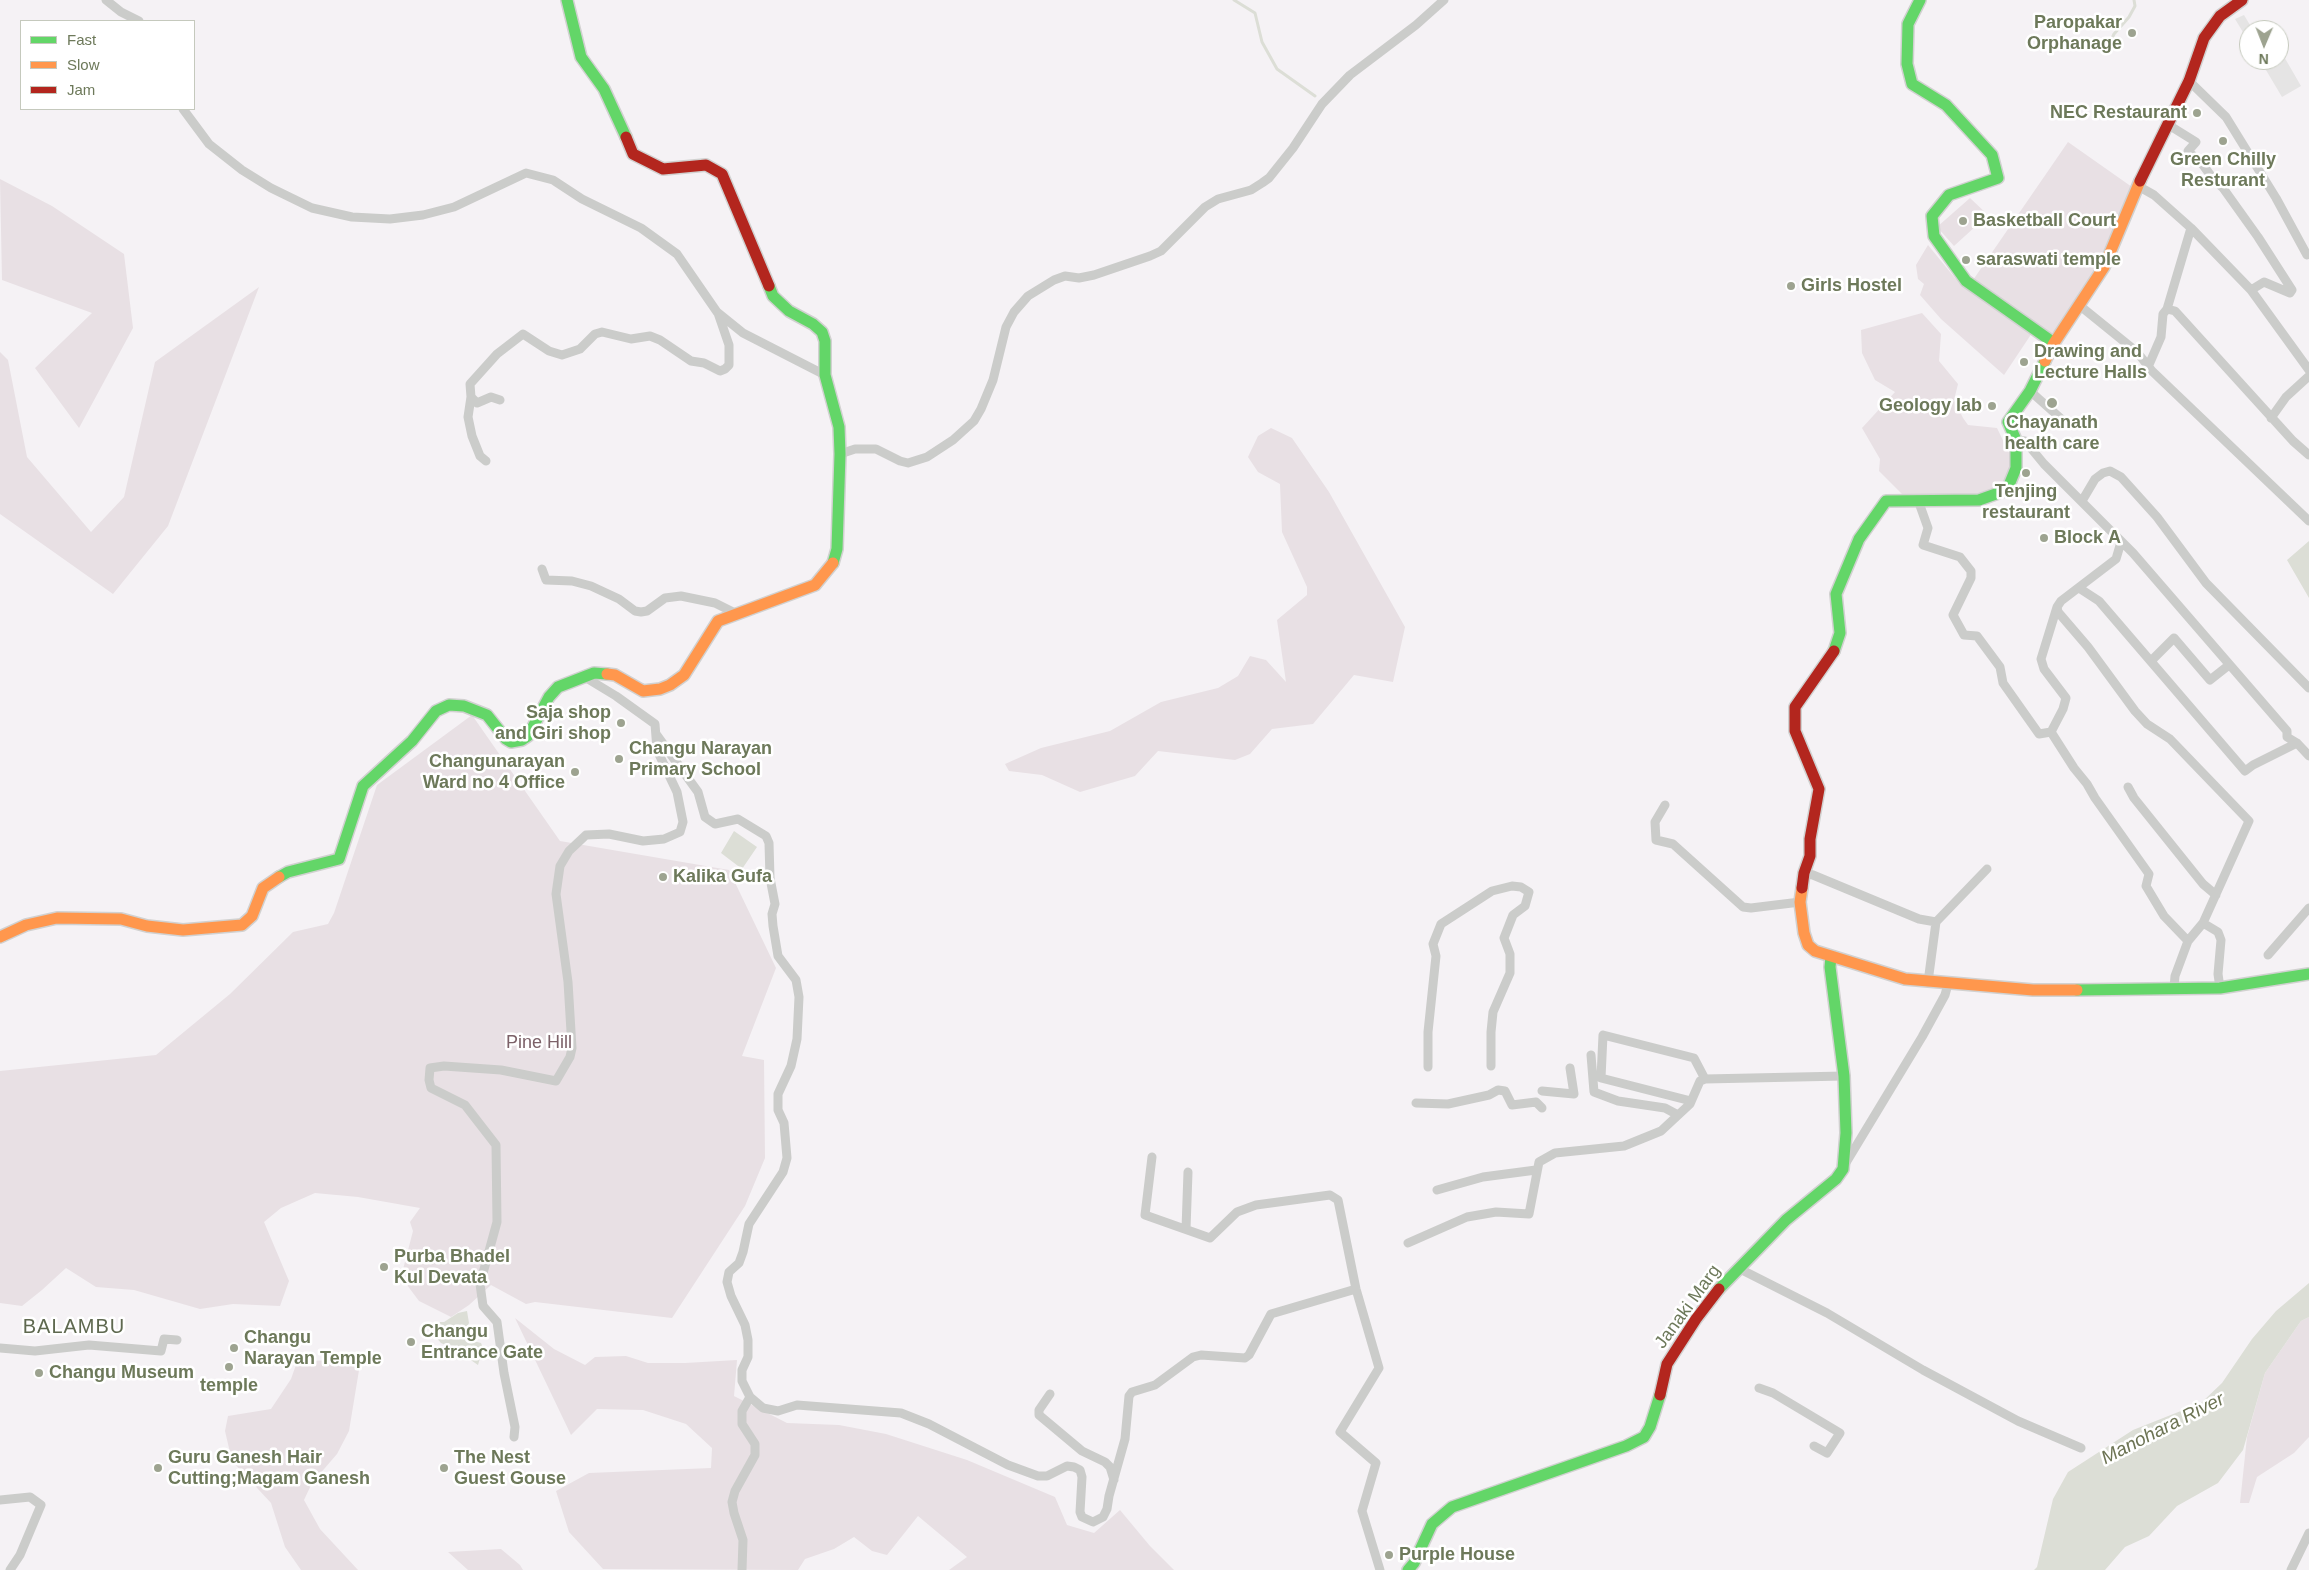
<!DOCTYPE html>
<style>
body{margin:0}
#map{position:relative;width:2309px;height:1570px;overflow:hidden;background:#f5f2f5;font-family:Arial,sans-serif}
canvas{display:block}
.legend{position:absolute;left:20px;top:20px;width:175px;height:90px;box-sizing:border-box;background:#fff;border:1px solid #c5c9bd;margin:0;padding:6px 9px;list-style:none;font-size:15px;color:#6d795a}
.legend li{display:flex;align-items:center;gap:10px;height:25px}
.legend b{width:25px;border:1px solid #c5c9bd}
.north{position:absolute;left:2239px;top:20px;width:50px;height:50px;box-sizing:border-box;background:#fff;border:1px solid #c5c9bd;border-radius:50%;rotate:181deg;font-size:14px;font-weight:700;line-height:20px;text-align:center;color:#6d795a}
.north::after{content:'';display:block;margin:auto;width:18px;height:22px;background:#9da390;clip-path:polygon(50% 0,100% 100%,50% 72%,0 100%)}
</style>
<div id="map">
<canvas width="2309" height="1570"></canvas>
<ul class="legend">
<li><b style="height:6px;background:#63d668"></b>Fast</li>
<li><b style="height:6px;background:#ff974d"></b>Slow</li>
<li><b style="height:6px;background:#b3261e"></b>Jam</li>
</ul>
<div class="north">N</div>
</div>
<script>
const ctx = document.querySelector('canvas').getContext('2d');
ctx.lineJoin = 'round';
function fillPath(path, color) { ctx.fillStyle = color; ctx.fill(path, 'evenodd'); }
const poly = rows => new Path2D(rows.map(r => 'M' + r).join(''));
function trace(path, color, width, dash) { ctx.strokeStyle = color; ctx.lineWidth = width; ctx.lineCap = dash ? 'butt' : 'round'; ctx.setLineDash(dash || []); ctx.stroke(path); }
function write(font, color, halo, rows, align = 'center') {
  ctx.font = font + ' Arial,sans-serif'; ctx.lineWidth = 5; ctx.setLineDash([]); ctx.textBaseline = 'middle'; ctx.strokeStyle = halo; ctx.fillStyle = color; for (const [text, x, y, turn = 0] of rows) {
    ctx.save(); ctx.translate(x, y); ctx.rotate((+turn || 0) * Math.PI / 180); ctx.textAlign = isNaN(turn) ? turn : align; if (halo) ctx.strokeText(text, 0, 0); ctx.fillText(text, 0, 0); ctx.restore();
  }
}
fillPath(poly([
 [2244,15,2253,30,2249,30,2249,42,2235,19],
 [2279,48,2301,86,2282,97,2260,60,2279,60]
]), '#e5e4e4');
fillPath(poly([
 [2068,142,2132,187,2086,289,2050,336,1973,280],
 [0,179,52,206,124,254,133,328,79,428,35,368,92,313,2,280],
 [1970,198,1988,215,1954,246,1937,227],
 [1928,245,1955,278,2032,333,2004,375,1941,319,1920,295,1924,284,1918,279,1916,265],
 [259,287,168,526,113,594,0,514,0,352,8,360,27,457,91,532,124,497,155,362],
 [1922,313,1941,334,1939,361,1958,384,1954,400,1963,418,1968,425,1997,428,2013,461,2004,492,1980,500,1905,497,1879,471,1880,459,1862,428,1895,392,1875,380,1862,353,1861,330],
 [1271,428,1292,438,1329,492,1405,627,1393,682,1354,675,1313,724,1272,729,1250,754,1235,760,1158,751,1135,776,1080,792,1042,775,1009,771,1005,764,1041,748,1110,731,1161,702,1218,688,1238,676,1250,656,1266,660,1286,682,1277,620,1307,595,1307,587,1282,532,1280,484,1258,472,1248,457,1258,436],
 [472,715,560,841,729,870,776,968,742,1056,764,1060,765,1158,745,1206,672,1318,535,1302,526,1304,491,1285,469,1305,451,1317,419,1301,401,1277,413,1231,410,1222,420,1208,358,1197,315,1193,281,1208,264,1222,289,1281,280,1306,233,1304,200,1309,134,1290,96,1287,66,1268,42,1290,22,1306,0,1303,0,1071,156,1055,230,994,293,932,328,924,334,913,377,785],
 [2309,1317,2309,1437,2294,1453,2257,1477,2249,1503,2240,1503,2247,1437,2265,1373,2301,1321],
 [515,1318,554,1349,585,1365,595,1357,626,1356,648,1363,685,1363,737,1360,734,1396,787,1423,839,1425,886,1434,967,1460,1055,1497,1067,1525,1094,1533,1120,1510,1150,1546,1174,1570,949,1570,967,1557,918,1516,887,1555,872,1551,854,1537,834,1549,805,1559,798,1570,603,1569,569,1532,556,1491,589,1473,711,1468,712,1448,686,1424,643,1410,597,1409,571,1435],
 [361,1358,349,1431,337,1454,312,1483,304,1500,320,1529,358,1570,301,1570,285,1547,271,1503,232,1461,225,1431,228,1416,271,1409,291,1379,297,1362],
 [501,1549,520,1565,523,1570,468,1570,448,1552]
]), '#e8e0e4');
fillPath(poly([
 [2309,541,2309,598,2287,560],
 [734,831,757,847,742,869,721,853],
 [2309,1283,2309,1317,2301,1321,2265,1373,2243,1450,2218,1483,2177,1506,2149,1536,2125,1547,2105,1570,2034,1570,2037,1567,2053,1499,2068,1472,2133,1430,2201,1403,2222,1383,2252,1339,2276,1311],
 [467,1311,469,1323,463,1334,466,1339,481,1343,483,1348,478,1365,456,1350,441,1343,433,1334,438,1322,444,1322,458,1313]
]), '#dcded6');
trace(poly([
 [1234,0,1255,13,1262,42,1277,69,1315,96],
 [2108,47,2114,34,2129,17,2135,6,2134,0]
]), '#dcded6', 3);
const fast = poly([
 [567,0,581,57,604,89,626,137],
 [1920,0,1908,24,1907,64,1912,84,1946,105,1992,155,1998,178,1949,195,1932,216,1934,236,1966,281,2054,343],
 [769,286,773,296,789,311,813,324,822,332,825,341,825,375,839,427,840,454,837,549,833,563],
 [1834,651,1840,633,1836,594,1859,539,1886,501,1979,500,2007,490,2016,468,2016,440,2008,422,2030,391,2045,361],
 [279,877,288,872,339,859,363,786,412,741,436,711,449,705,464,706,487,715,506,739,511,742,522,740,528,736,549,697,558,687,594,673,607,674],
 [2077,990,2220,988,2309,974],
 [1719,1289,1786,1220,1836,1179,1843,1169,1846,1133,1844,1076,1830,967,1831,957],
 [1408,1570,1414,1563,1432,1524,1452,1507,1626,1446,1644,1437,1650,1427,1660,1395]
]);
const slow = poly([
 [2045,361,2054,343,2104,267,2140,181],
 [607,674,615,675,643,691,660,689,670,685,684,675,718,621,815,585,833,563],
 [1802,888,1800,902,1804,933,1808,945,1815,951,1905,979,2033,990,2077,990],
 [0,937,26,925,57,918,121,919,147,926,183,930,242,925,252,916,263,888,279,877]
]);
const jam = poly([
 [626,137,633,154,663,169,706,165,722,174,769,286],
 [2140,181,2189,81,2204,38,2220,16,2242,0],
 [1802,888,1804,873,1810,856,1810,839,1819,789,1795,731,1795,707,1834,651],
 [1660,1395,1667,1364,1696,1319,1719,1289]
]);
trace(fast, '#d1d1d0', 14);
trace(slow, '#d1d1d0', 14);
trace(jam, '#d1d1d0', 14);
trace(poly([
 [106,0,121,12,139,21],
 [2189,81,2226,117,2276,198,2307,255],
 [183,109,209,144,242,170,271,188,312,208,352,217,390,219,423,215,454,207,526,173,553,180,582,199,641,228,677,254,717,312,743,333,825,375],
 [2167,124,2196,142,2188,151,2203,165,2214,180,2223,188,2258,237,2292,290,2290,293,2264,282,2251,290],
 [2138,186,2154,195,2191,228,2251,290,2309,370],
 [2079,305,2137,352,2152,371,2309,521],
 [2167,309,2191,228],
 [2148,367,2161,337,2163,314,2167,309,2175,311,2293,441,2309,455],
 [2030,391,2067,424],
 [471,397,468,417,472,436,480,456,486,461],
 [500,400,491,397,477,403,471,397,470,384,497,354,523,334,549,351,562,355,580,349,595,334,602,332,631,339,650,336,660,340,691,361,704,363,720,371,725,369,729,365,729,345,718,313],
 [2271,418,2286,397,2309,376],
 [2016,440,2025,441,2044,464,2133,553,2287,731,2287,737,2297,743,2309,756],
 [840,454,855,449,876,449,900,461,908,463,927,457,953,440,974,421,981,409,993,380,1006,327,1014,312,1028,296,1054,280,1065,276,1079,278,1094,275,1150,256,1161,251,1205,207,1218,199,1251,190,1262,183,1269,178,1293,148,1322,104,1350,75,1416,25,1444,0],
 [1918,500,1928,528,1923,545,1960,557,1971,571,1971,578,1953,615,1964,635,1977,636,2000,667,2003,683,2039,734,2051,732,2074,768,2087,784,2095,798,2149,874,2146,886,2164,916,2188,941,2175,976,2174,988],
 [2082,501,2095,479,2103,473,2110,471,2121,477,2157,517,2206,583,2309,688],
 [2121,542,2116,559,2061,601,2057,607,2058,612,2088,647,2135,711,2147,724,2170,739,2249,821,2203,923,2218,932,2221,940,2218,974,2220,988],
 [542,569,546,580,572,581,591,586,619,599,635,611,641,612,647,611,665,598,681,596,715,603,735,613],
 [2079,588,2099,601,2245,771,2253,765,2297,743],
 [2152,660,2174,638,2210,680,2229,665],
 [2051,732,2063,709,2066,698,2044,669,2041,659,2057,607],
 [656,734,698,792,705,817,715,824,738,819,766,836,769,843,770,878,775,904,772,914,773,926,778,956,796,980,799,997,797,1039,791,1066,778,1094,778,1110,784,1123,787,1158,783,1172,749,1224,743,1252,739,1263,729,1272,727,1282,731,1296,745,1325,748,1340,748,1357,742,1370,742,1381,750,1397,763,1408,778,1411,797,1405,901,1413,929,1424,1008,1465,1038,1476,1047,1476,1067,1466,1074,1467,1080,1470,1082,1477,1080,1512,1082,1517,1093,1522,1103,1517,1107,1509,1109,1496,1125,1439,1129,1396,1132,1392,1155,1385,1193,1357,1201,1355,1245,1358,1249,1355,1271,1314,1356,1289],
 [2128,787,2134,798,2203,884,2216,895],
 [1665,805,1655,822,1656,840,1673,844,1743,907,1751,908,1800,902],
 [1804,873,1813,875,1919,919,1936,922],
 [2188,941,2203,923],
 [2268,955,2309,908],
 [1928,982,1936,922,1987,869],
 [1591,1055,1594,1092,1618,1101,1665,1108,1678,1115],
 [1428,1067,1428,1032,1436,956,1433,944,1441,924,1492,891,1512,886,1521,887,1529,892,1525,906,1513,915,1504,938,1510,954,1510,973,1493,1012,1491,1032,1491,1066],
 [1542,1091,1574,1094,1570,1068],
 [1691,1101,1601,1078,1603,1035,1694,1058,1705,1079],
 [1416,1103,1448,1104,1489,1095,1498,1090,1505,1091,1512,1105,1536,1102,1542,1108],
 [1152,1157,1145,1215,1210,1238,1237,1212,1256,1205,1330,1195,1338,1200,1356,1289,1379,1368,1340,1432,1376,1463,1362,1511,1380,1570],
 [1844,1166,1922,1037,1945,995,1948,984],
 [1437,1190,1483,1177,1536,1170],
 [1186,1229,1188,1172],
 [1408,1243,1467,1217,1496,1212,1529,1214,1539,1162,1555,1153,1624,1146,1661,1131,1690,1104,1700,1081,1705,1079,1844,1076],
 [1738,1268,1827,1313,1923,1370,2018,1421,2081,1448],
 [0,1348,35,1351,89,1345,161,1351,164,1339,177,1340],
 [1759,1388,1773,1393,1840,1433,1827,1453,1814,1446],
 [1050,1394,1039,1410,1039,1415,1082,1451,1105,1462,1110,1467,1114,1480],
 [514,1437,515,1427,504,1373,497,1322,483,1306,480,1284,497,1222,496,1145,465,1105,431,1088,429,1080,430,1068,444,1066,501,1070,556,1081,570,1057,572,1048,568,982,556,894,560,866,569,851,586,835,609,834,643,841,664,839,680,832,683,822,677,792,657,750,655,724,616,696,583,676],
 [0,1500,30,1497,41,1505,20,1555,10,1570],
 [742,1570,743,1540,734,1513,732,1502,735,1491,755,1455,755,1444,742,1424,742,1411,750,1397],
 [2291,1570,2309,1533]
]), '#cbccca', 9);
trace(fast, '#63d668', 11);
trace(slow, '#ff974d', 11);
trace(jam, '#b3261e', 11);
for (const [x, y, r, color] of [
 [2132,33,5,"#9da390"],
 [2197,113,5,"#9da390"],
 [2223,141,5,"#9da390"],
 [1963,221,5,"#9da390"],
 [1966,260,5,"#9da390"],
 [1791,286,5,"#9da390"],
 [2024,362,5,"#9da390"],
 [2052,403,6,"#9da390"],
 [1992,406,5,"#9da390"],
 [2026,473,5,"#9da390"],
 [2044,538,5,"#9da390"],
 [621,723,5,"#9da390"],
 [619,759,5,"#9da390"],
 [575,772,5,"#9da390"],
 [663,877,5,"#9da390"],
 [384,1267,5,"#9da390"],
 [411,1342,5,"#9da390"],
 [234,1348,5,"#9da390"],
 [229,1367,5,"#9da390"],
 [39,1373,5,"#9da390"],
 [158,1468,5,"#9da390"],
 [444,1468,5,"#9da390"],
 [1389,1555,5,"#9da390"]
]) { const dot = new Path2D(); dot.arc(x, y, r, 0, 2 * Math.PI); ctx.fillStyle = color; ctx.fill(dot); trace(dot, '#fff', 2); }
write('bold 18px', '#6d795a', '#fff', [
 ["Paropakar",2122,23,"right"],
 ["Orphanage",2122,44,"right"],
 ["NEC Restaurant",2187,113,"right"],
 ["Green Chilly",2223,160,"center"],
 ["Resturant",2223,181,"center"],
 ["Basketball Court",1973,221],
 ["saraswati temple",1976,260],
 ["Girls Hostel",1801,286],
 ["Drawing and",2034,352],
 ["Lecture Halls",2034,373],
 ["Geology lab",1982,406,"right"],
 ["Chayanath",2052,423,"center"],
 ["health care",2052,444,"center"],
 ["Tenjing",2026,492,"center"],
 ["restaurant",2026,513,"center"],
 ["Block A",2054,538],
 ["Saja shop",611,713,"right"],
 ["and Giri shop",611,734,"right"],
 ["Changu Narayan",629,749],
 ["Primary School",629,770],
 ["Changunarayan",565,762,"right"],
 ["Ward no 4 Office",565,783,"right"],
 ["Kalika Gufa",673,877],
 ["Purba Bhadel",394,1257],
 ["Kul Devata",394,1278],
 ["Changu",421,1332],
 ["Entrance Gate",421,1353],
 ["Changu",244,1338],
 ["Narayan Temple",244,1359],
 ["Changu Museum",49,1373],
 ["temple",229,1386,"center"],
 ["Guru Ganesh Hair",168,1458],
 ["Cutting;Magam Ganesh",168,1479],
 ["The Nest",454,1458],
 ["Guest Gouse",454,1479],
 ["Purple House",1399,1555]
], 'left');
write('18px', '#7c6168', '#fff', [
 ["Pine Hill",539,1043]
]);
write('18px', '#6d795a', '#fff', [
 ["Janaki Marg",1688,1307,-54]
]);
write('italic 19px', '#6d7454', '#fff', [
 ["Manohara River",2163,1429,-27]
]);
ctx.letterSpacing = '1px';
write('20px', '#5f6950', '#fff', [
 ["BALAMBU",74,1327]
]);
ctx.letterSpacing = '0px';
</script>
